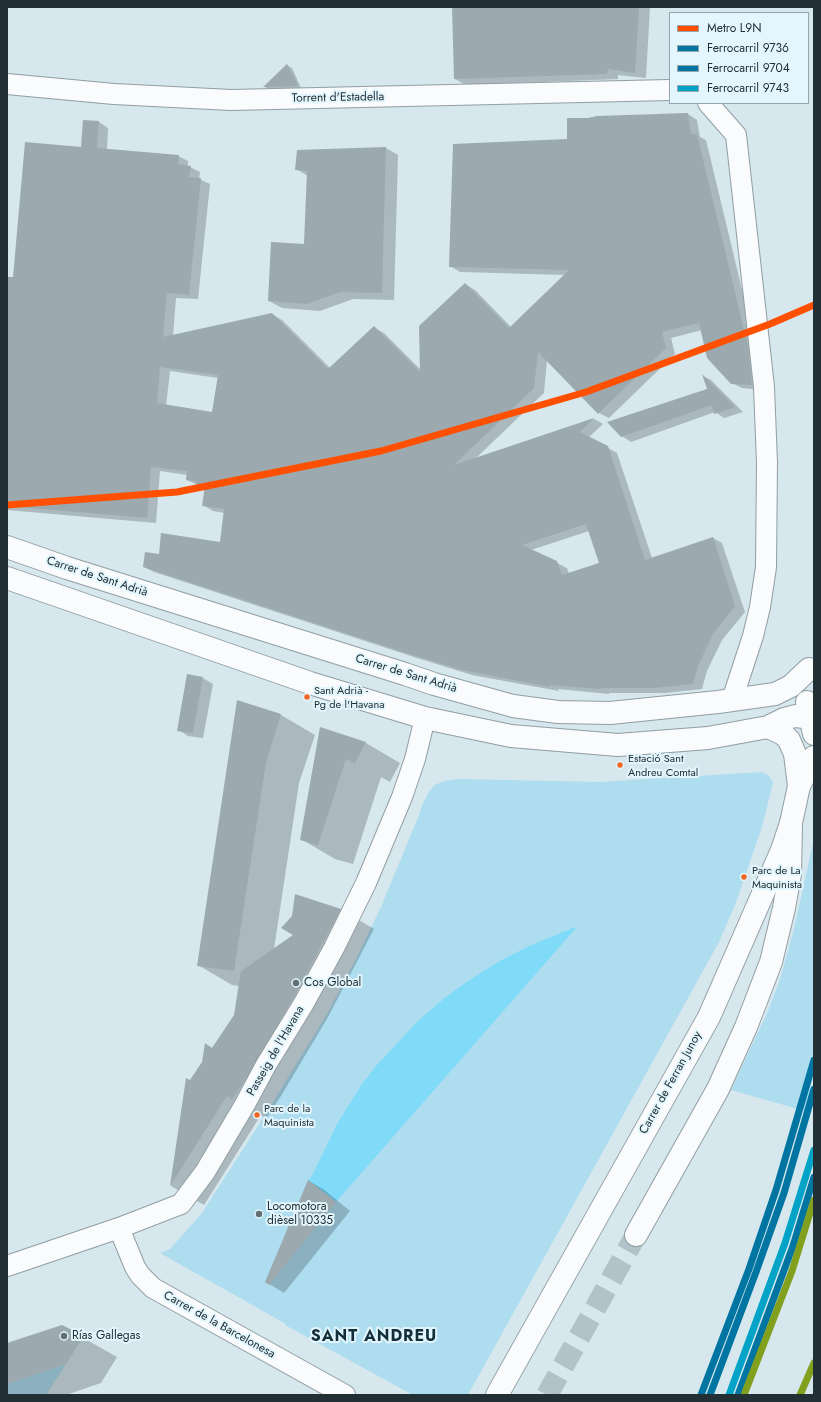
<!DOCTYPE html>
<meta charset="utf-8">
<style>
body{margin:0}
#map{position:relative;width:821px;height:1402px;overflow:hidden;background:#d6e7ee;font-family:Jost,sans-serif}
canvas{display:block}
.frame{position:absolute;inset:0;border:8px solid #222f34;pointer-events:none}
.legend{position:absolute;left:669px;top:12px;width:140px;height:92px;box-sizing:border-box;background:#e3f6fe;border:1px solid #96a6ad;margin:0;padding:5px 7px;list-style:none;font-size:12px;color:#222f34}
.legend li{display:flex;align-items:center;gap:8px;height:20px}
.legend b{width:20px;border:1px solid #96a6ad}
</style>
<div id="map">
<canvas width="821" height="1402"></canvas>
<div class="frame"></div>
<ul class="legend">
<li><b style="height:5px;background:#fe5000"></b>Metro L9N</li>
<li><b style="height:5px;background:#0075a1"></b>Ferrocarril 9736</li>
<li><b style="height:5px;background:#0075a1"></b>Ferrocarril 9704</li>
<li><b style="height:5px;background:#02a3c6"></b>Ferrocarril 9743</li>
</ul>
</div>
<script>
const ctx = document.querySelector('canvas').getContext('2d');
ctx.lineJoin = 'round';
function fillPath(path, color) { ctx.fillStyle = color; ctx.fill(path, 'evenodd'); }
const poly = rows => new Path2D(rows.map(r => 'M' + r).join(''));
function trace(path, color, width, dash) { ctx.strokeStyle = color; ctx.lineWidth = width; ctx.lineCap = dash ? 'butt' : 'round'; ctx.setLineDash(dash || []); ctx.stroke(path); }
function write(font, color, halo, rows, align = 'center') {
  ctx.font = font + ' Jost,sans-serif'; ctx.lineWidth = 4; ctx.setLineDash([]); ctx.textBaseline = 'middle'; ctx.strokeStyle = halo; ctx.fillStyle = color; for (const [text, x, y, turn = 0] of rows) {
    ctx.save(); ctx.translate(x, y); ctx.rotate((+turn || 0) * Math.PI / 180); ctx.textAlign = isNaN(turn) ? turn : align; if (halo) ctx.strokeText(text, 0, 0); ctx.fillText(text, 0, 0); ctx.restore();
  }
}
fillPath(poly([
 [762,772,769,776,773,783,762,827,735,905,719,942,468,1395,413,1395,285,1325,286,1324,160,1253,170,1249,202,1213,263,1118,327,1014,355,961,381,907,419,815,423,803,429,792,435,785,444,781,458,779,600,782],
 [814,838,814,1073,805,1111,731,1090,769,1009,781,976,795,925],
 [66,1364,46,1395,7,1395,7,1384]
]), '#aeddef');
fillPath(poly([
 [575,927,576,928,336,1202,308,1180,312,1176,337,1124,362,1084,376,1066,418,1021,447,996,468,981,498,962,529,946]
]), '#80dbf9');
fillPath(poly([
 [453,7,650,7,646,78,618,75,618,79,466,85,455,79],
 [287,65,292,68,301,88,269,89,265,87],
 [688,114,697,120,700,137,706,140,757,352,761,390,742,388,732,383,702,330,671,338,675,354,609,418,599,413,547,360,544,393,475,459,594,419,603,424,589,437,617,453,652,558,713,538,722,543,745,612,722,640,707,671,702,689,665,693,609,693,609,694,558,689,559,691,472,675,414,657,154,572,144,567,160,555,221,543,224,513,213,511,203,505,206,489,187,480,187,475,160,471,156,523,7,510,7,278,14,278,81,148,99,122,108,128,107,150,178,156,188,161,188,166,200,172,199,179,210,184,198,299,176,298,173,336,272,314,282,320,330,368,375,328,384,333,421,370,465,284,475,290,511,327,566,275,460,272,450,266,568,140],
 [170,371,218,378,213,413,166,406],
 [589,531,600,563,569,574,567,568,531,550],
 [386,148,398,155,394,300,353,299,320,311,282,308,269,301,305,245,308,176,296,169],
 [703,376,711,380,743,412,724,418,715,412,631,442,622,436,708,390],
 [203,678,213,684,203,738,188,736,179,730],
 [238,701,281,715,315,735,299,783,274,949,295,935,340,909,374,929,328,1017,281,1096,266,1119,261,1115,204,1205,171,1186,187,1080,190,1081,235,1015,239,986,232,985,198,965],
 [321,728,366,743,400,763,390,782,381,777,353,864,335,859,301,839],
 [309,1181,323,1189,350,1211,284,1293,266,1282],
 [62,1326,117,1357,101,1383,66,1395,7,1395,7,1344]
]), '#0003');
fillPath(poly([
 [452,7,639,7,635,73,608,69,607,74,454,79],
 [287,64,298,86,263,87],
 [688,113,691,134,697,134,748,346,752,385,731,384,707,358,699,323,662,332,666,348,598,414,538,352,534,388,454,465,594,418,580,432,608,446,645,560,713,537,735,606,713,634,698,666,693,684,655,688,600,688,600,689,549,685,550,687,462,670,403,652,143,567,145,552,159,554,161,533,220,542,224,509,202,506,205,486,196,484,196,481,186,480,187,471,151,467,147,518,7,506,7,277,13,277,25,142,81,147,83,120,99,121,97,148,179,155,178,164,191,166,189,177,201,178,189,295,167,293,163,337,272,313,328,369,374,326,420,372,419,326,465,283,509,328,569,270,449,267,453,144,567,139,567,118,588,118,597,116],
 [160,367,218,375,212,412,157,403],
 [586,524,599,563,562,575,557,561,522,545],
 [386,147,382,293,340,292,307,304,268,301,271,242,304,244,307,171,295,170,297,150],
 [702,374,735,407,714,414,712,405,621,437,607,422,707,389],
 [187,674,203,677,193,733,177,731],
 [237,700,281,714,266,763,234,971,197,966],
 [320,727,366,742,355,763,346,759,318,845,300,840],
 [295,894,341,909,294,997,247,1077,232,1100,227,1096,170,1186,186,1078,190,1080,202,1062,205,1043,212,1048,234,1015,241,971,293,935,281,928,292,916],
 [308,1180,336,1202,269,1285,265,1282],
 [62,1325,84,1336,66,1364,7,1384,7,1343]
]), '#9ca9af');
trace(poly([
 [547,1395,636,1235]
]), '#b2c2c9', 22, [22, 11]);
const minor = poly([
 [7,84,114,94,231,100,670,90],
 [708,103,736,135,764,387,767,463,766,567,760,607,753,636,732,700],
 [119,1228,135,1267,140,1275,153,1288,345,1395],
 [7,1266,119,1228,181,1204,205,1172,244,1106,266,1065,304,1003,334,948,366,883,402,797,415,759,425,718]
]);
const tertiary = poly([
 [7,547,67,568,405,674,434,684,513,706,558,712,610,713,718,702,775,694,791,686,809,669],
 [7,578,310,683,425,718,511,736,618,745,708,738,768,727,784,719,795,716,814,718],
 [768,727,783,734,789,740,795,754,799,786]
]);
const secondary = poly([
 [807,702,814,734],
 [497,1395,709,1017,782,850,791,823,799,786,814,757]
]);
const trunk = poly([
 [636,1235,718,1089,746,1027,771,962,784,908,790,874,791,823]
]);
trace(minor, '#919ea3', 22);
trace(tertiary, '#919ea3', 24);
trace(secondary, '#919ea3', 24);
trace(trunk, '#919ea3', 24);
trace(minor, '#f9fbfc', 20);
trace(tertiary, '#f9fbfc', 22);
trace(secondary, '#f9fbfc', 22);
trace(trunk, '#f9fbfc', 22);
trace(poly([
 [701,1395,749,1269,776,1190,814,1060]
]), '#0075a1', 7);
trace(poly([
 [710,1395,756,1272,784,1193,814,1089]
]), '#0075a1', 7);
trace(poly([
 [729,1395,785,1243,814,1150]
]), '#02a3c6', 7);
trace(poly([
 [738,1395,793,1246,814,1177]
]), '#0075a1', 7);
trace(poly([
 [744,1395,792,1271,814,1200],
 [800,1395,814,1363]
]), '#82a01e', 7);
trace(poly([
 [7,505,177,492,381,451,586,392,770,324,814,305]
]), '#fe5000', 7);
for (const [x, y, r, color] of [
 [307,697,3.5,"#f26522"],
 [620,765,3.5,"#f26522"],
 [744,877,3.5,"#f26522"],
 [296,983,4,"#616f75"],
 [257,1115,3.5,"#f26522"],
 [259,1214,4,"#616f75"],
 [64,1336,4,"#616f75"]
]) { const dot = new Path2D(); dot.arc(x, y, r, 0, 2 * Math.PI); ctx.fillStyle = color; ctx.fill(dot); trace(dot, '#e3f6fe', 1.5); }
write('11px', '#222f34', '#e3f6fe', [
 ["Sant Adrià -",314,691],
 ["Pg de l'Havana",314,705],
 ["Estació Sant",628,759],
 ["Andreu Comtal",628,773],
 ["Parc de La",752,871],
 ["Maquinista",752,885],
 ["Parc de la",264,1109],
 ["Maquinista",264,1123]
], 'left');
write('12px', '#222f34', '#e3f6fe', [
 ["Torrent d'Estadella",338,98,-1],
 ["Carrer de Sant Adrià",97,577,18],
 ["Carrer de Sant Adrià",406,674,17],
 ["Passeig de l'Havana",276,1051,-60],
 ["Carrer de Ferran Junoy",671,1083,-61],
 ["Carrer de la Barcelonesa",219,1325,29]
]);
write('12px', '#222f34', '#e3f6fe', [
 ["Cos Global",304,983],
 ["Locomotora",267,1207],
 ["dièsel 10335",267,1221],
 ["Rías Gallegas",72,1336]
], 'left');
ctx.letterSpacing = '1px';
write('bold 16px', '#122f39', '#e3f6fe', [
 ["SANT ANDREU",374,1337]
]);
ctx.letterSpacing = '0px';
</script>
